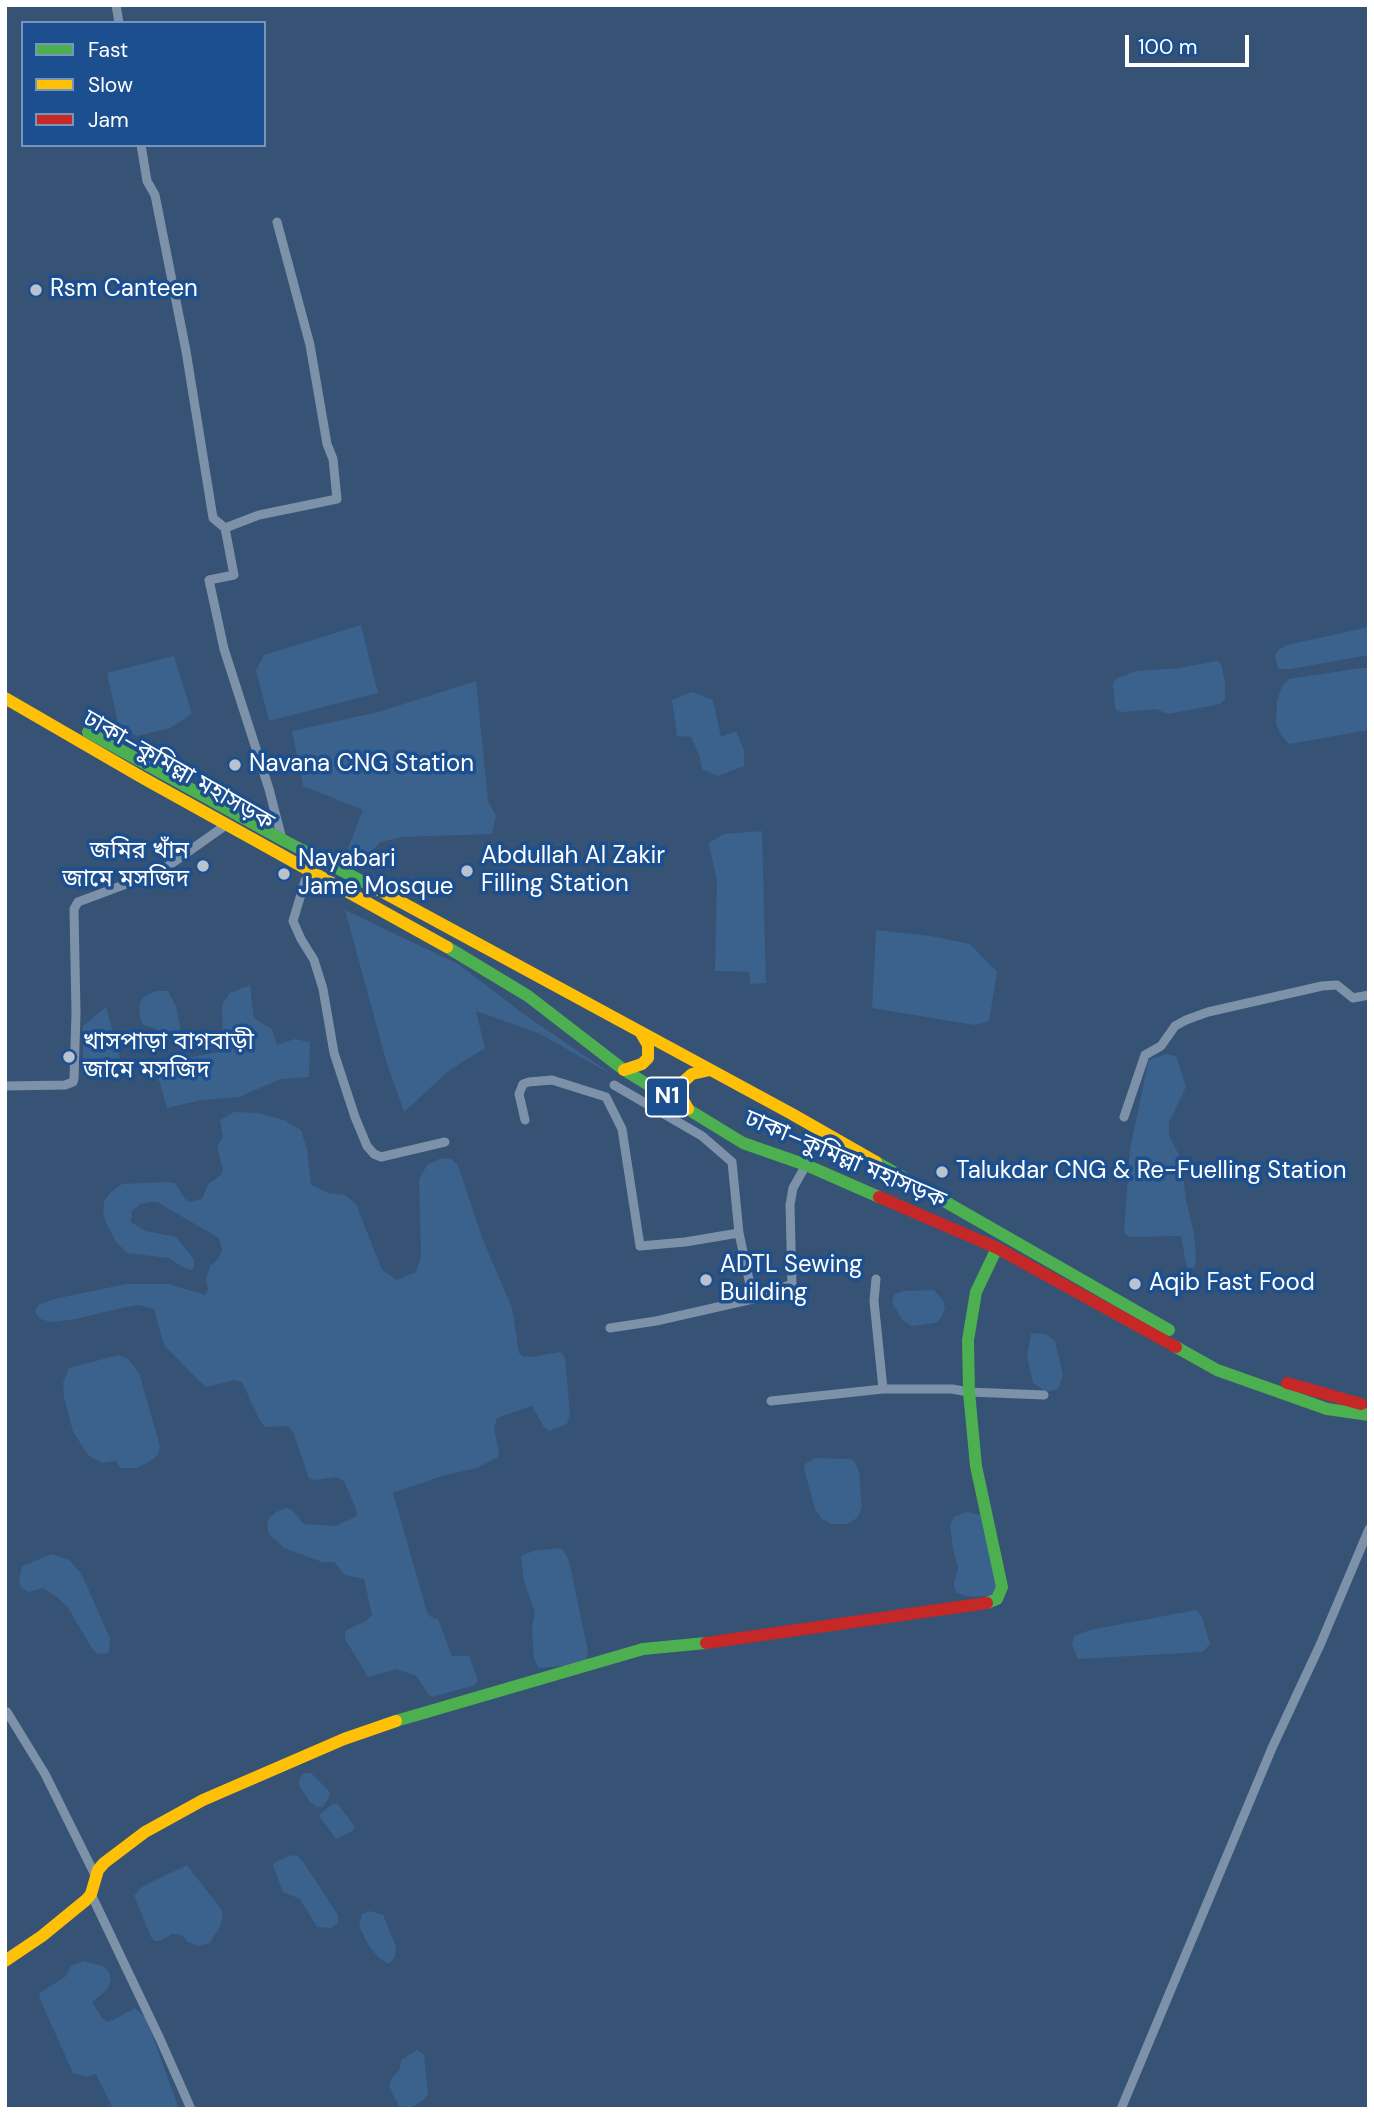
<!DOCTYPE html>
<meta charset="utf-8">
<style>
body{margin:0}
#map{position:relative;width:1374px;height:2114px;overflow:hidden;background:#365274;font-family:"DM Sans",sans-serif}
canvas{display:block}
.frame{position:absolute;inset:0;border:7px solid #fff;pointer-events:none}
.legend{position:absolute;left:21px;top:21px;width:245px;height:126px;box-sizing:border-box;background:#1b4f8f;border:2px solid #7695bc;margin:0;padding:9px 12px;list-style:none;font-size:21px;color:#fff}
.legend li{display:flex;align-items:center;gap:14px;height:35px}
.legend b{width:35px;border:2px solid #7695bc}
.scale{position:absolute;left:1125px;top:35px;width:124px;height:32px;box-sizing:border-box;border:4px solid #fff;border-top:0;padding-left:9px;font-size:21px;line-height:24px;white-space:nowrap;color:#fff;-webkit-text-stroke:5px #1b4f8f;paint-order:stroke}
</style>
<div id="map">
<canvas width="1374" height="2114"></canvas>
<div class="frame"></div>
<ul class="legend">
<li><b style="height:9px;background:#4caf50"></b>Fast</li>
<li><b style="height:9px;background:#ffc107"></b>Slow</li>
<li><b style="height:9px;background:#c62828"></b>Jam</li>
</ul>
<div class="scale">100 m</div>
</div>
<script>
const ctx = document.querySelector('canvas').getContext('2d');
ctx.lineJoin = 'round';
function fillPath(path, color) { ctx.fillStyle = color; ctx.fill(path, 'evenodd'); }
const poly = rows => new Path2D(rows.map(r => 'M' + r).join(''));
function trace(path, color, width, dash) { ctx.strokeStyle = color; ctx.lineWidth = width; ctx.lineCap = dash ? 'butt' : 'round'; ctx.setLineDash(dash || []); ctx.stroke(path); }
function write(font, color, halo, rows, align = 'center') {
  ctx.font = font + ' "DM Sans","Noto Sans Bengali",sans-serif'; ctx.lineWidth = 7; ctx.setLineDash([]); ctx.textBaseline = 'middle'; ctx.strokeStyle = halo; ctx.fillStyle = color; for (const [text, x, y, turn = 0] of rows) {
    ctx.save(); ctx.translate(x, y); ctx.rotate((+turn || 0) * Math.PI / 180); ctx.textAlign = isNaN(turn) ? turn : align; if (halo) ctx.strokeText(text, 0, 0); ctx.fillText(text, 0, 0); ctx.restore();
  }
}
fillPath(poly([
 [361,625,378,693,269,721,256,670,264,655],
 [1369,627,1369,655,1290,669,1279,669,1277,665,1275,656,1278,650,1287,645],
 [174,656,192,714,170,728,137,736,119,728,107,673],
 [1217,661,1221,664,1225,682,1225,700,1220,704,1168,714,1156,709,1123,712,1117,711,1115,707,1113,684,1115,680,1120,677,1136,671,1179,668],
 [1361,668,1369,668,1369,730,1289,744,1281,735,1276,724,1277,701,1282,686,1289,679],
 [476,681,488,801,496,816,492,834,402,837,381,842,361,861,351,856,348,848,363,810,303,786,292,731,378,712],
 [692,692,713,700,721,737,736,731,744,750,744,766,718,776,702,769,699,755,691,737,677,736,672,700],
 [762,831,766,983,750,984,749,972,715,971,717,880,709,846,710,842,724,834],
 [345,910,458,964,525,1015,616,1077,540,1034,476,1011,485,1048,450,1070,404,1112,387,1064],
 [876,930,931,936,970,944,997,972,989,1021,974,1025,872,1008],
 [250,985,254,1018,272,1029,277,1045,294,1039,310,1042,309,1077,281,1079,239,1097,202,1100,167,1108,157,1073,170,1055,188,1058,223,1051,222,1005,230,993],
 [155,991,168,991,176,1006,181,1032,162,1036,155,1028,143,1025,140,1017,139,1005,143,998],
 [106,1007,121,1062,117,1075,100,1078,85,1075,83,1068,83,1026],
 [1166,1054,1176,1056,1186,1087,1169,1122,1169,1135,1181,1159,1186,1200,1194,1233,1196,1259,1194,1268,1188,1268,1186,1264,1181,1236,1131,1237,1126,1235,1124,1232,1130,1149,1148,1063,1149,1060],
 [234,1112,258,1113,284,1120,301,1130,307,1149,311,1185,328,1193,345,1195,356,1204,382,1270,397,1280,416,1272,421,1257,419,1179,427,1165,439,1159,450,1158,457,1164,461,1174,483,1240,512,1308,519,1353,524,1357,531,1357,560,1352,565,1357,570,1414,567,1424,549,1431,544,1427,532,1406,497,1418,494,1428,499,1454,498,1457,477,1468,442,1476,393,1493,427,1612,431,1617,438,1619,452,1656,469,1656,478,1680,475,1685,432,1697,429,1695,416,1676,397,1669,368,1677,345,1639,345,1634,346,1630,366,1621,372,1615,364,1579,345,1575,334,1562,322,1562,284,1548,269,1534,267,1525,269,1518,276,1512,286,1508,292,1510,304,1524,336,1526,357,1516,356,1509,344,1481,336,1477,316,1480,309,1478,293,1432,288,1426,268,1427,264,1426,260,1421,242,1382,234,1380,207,1387,200,1382,164,1345,154,1309,139,1305,126,1307,76,1319,51,1322,40,1319,35,1312,38,1305,54,1299,126,1284,169,1284,205,1295,208,1290,206,1279,210,1266,218,1259,222,1250,219,1238,157,1202,151,1202,140,1204,132,1211,131,1222,146,1231,176,1237,194,1259,194,1267,191,1270,186,1269,168,1258,127,1253,116,1242,106,1223,103,1213,104,1201,111,1192,122,1184,166,1182,175,1183,185,1199,190,1202,202,1199,208,1184,220,1176,223,1171,217,1146,223,1137,220,1120],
 [934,1290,943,1300,945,1308,941,1318,936,1323,912,1326,902,1320,892,1302,894,1295,903,1291],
 [1031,1333,1046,1334,1055,1341,1063,1375,1058,1389,1047,1392,1033,1383,1027,1356],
 [118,1355,128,1359,139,1373,160,1446,158,1454,151,1461,136,1468,120,1468,116,1461,102,1463,89,1456,73,1432,64,1397,63,1383,69,1368],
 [814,1458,851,1459,855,1462,859,1471,862,1508,857,1518,848,1524,832,1524,822,1519,815,1509,804,1469,805,1464],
 [967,1512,985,1516,997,1591,990,1596,971,1597,956,1593,954,1584,958,1567,953,1549,950,1525,954,1517],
 [560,1548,564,1551,569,1561,588,1651,586,1661,574,1665,539,1668,534,1659,532,1628,535,1612,524,1582,521,1556,533,1551],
 [52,1554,69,1560,81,1573,110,1638,109,1653,97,1654,91,1647,67,1606,54,1595,43,1588,29,1592,21,1588,19,1581,22,1566],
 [1196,1610,1202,1617,1210,1644,1203,1652,1078,1659,1072,1645,1074,1636,1090,1630],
 [305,1773,311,1773,329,1791,330,1795,323,1807,317,1807,310,1802,298,1784,301,1776],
 [333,1804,338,1804,355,1827,353,1831,336,1839,319,1816,321,1813],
 [292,1855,298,1856,304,1863,338,1915,338,1923,331,1928,317,1927,300,1899,283,1892,273,1866,275,1862],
 [187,1865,221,1909,223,1917,220,1926,210,1943,199,1946,188,1942,182,1935,172,1934,160,1941,155,1941,151,1937,134,1896,141,1887],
 [370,1911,383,1915,396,1946,395,1957,389,1964,379,1958,369,1946,359,1926,362,1914],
 [83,1961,103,1966,109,1972,111,1980,107,1990,92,2002,103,2019,108,2022,113,2020,135,2008,146,2018,179,2109,113,2109,96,2074,85,2077,73,2073,39,1997,40,1993,66,1976,71,1966],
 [417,2050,424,2055,428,2094,425,2099,410,2108,399,2106,389,2087,391,2079,400,2069,401,2060]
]), '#3b618d');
trace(poly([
 [116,5,119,23],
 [141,145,147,181,155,195,186,351,213,518,225,528,234,575,209,580,224,649,269,789,282,839],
 [225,528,259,515,337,499,333,459,327,444,310,345,277,222],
 [312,870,305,881,293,921,301,939,314,960,323,989,334,1053,355,1117,367,1146,374,1154,381,1157,445,1142],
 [614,1085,702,1136,732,1162,739,1233,753,1299],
 [5,1086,65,1085,73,1082,74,1079,76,1013,74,909,78,902,161,871,226,825],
 [1124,1117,1145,1055,1161,1046,1175,1026,1186,1020,1208,1012,1322,986,1337,985,1353,998,1369,995],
 [525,1120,519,1094,523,1084,529,1082,552,1080,606,1097,622,1129,640,1246,685,1242,739,1233],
 [876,1279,874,1301,883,1389],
 [610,1328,656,1321,753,1299,792,1284,790,1205,793,1188,806,1165],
 [771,1401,883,1389,952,1389,969,1392,1044,1395],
 [7,1712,45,1774,96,1877],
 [91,1894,160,2039,191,2109],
 [1121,2109,1272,1748,1320,1645,1369,1529]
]), '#7d92a8', 9);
trace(poly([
 [88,732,283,840,379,890],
 [447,947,528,996,624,1070,743,1143,806,1165,879,1197],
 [876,1162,1169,1330],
 [1176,1347,1217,1370,1327,1409,1369,1415],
 [987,1603,997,1599,1002,1587,976,1466,969,1392,968,1340,976,1292,997,1248],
 [396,1721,643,1649,706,1643]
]), '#4caf50', 12);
trace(poly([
 [5,698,143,778,447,947],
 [379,890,792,1114,876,1162],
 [624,1070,642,1064,648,1058,648,1045,641,1033],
 [688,1109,683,1100,683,1082,692,1074,710,1070],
 [5,1961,42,1936,86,1900,91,1894,98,1870,104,1863,145,1832,203,1800,344,1739,396,1721]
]), '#ffc107', 12);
trace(poly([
 [879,1197,997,1248,1176,1347],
 [1287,1383,1361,1404],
 [706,1643,987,1603]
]), '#c62828', 12);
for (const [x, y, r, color] of [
 [36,290,7,"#b9c2ce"],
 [235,765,7,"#b9c2ce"],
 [203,866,7,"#b9c2ce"],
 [467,871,7,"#b9c2ce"],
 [284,874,7,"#b9c2ce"],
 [69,1057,7,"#b9c2ce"],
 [942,1172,7,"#b9c2ce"],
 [706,1280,7,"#b9c2ce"],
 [1135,1284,7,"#b9c2ce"]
]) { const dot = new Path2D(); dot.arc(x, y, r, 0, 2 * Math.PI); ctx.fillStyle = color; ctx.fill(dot); trace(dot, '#1b4f8f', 2.5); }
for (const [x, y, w] of [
 [667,1097,42]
]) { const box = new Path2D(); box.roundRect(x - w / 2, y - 19.5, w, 39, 5); ctx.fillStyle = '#1b4f8f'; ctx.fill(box); trace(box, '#fff', 2); }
write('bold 23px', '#fff', null, [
 ["N1",667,1097]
]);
write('24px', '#fff', '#1b4f8f', [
 ["Rsm Canteen",50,290],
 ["Navana CNG Station",249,765],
 ["জমির খাঁন",189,852,"right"],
 ["জামে মসজিদ",189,880,"right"],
 ["Abdullah Al Zakir",481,857],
 ["Filling Station",481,885],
 ["Nayabari",298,860],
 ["Jame Mosque",298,888],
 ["খাসপাড়া বাগবাড়ী",83,1043],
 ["জামে মসজিদ",83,1071],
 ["Talukdar CNG & Re-Fuelling Station",956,1172],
 ["ADTL Sewing",720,1266],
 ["Building",720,1294],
 ["Aqib Fast Food",1149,1284]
], 'left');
write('24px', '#fff', '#1b4f8f', [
 ["ঢাকা–কুমিল্লা মহাসড়ক",178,771,30],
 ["ঢাকা–কুমিল্লা মহাসড়ক",845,1160,23]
]);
</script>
